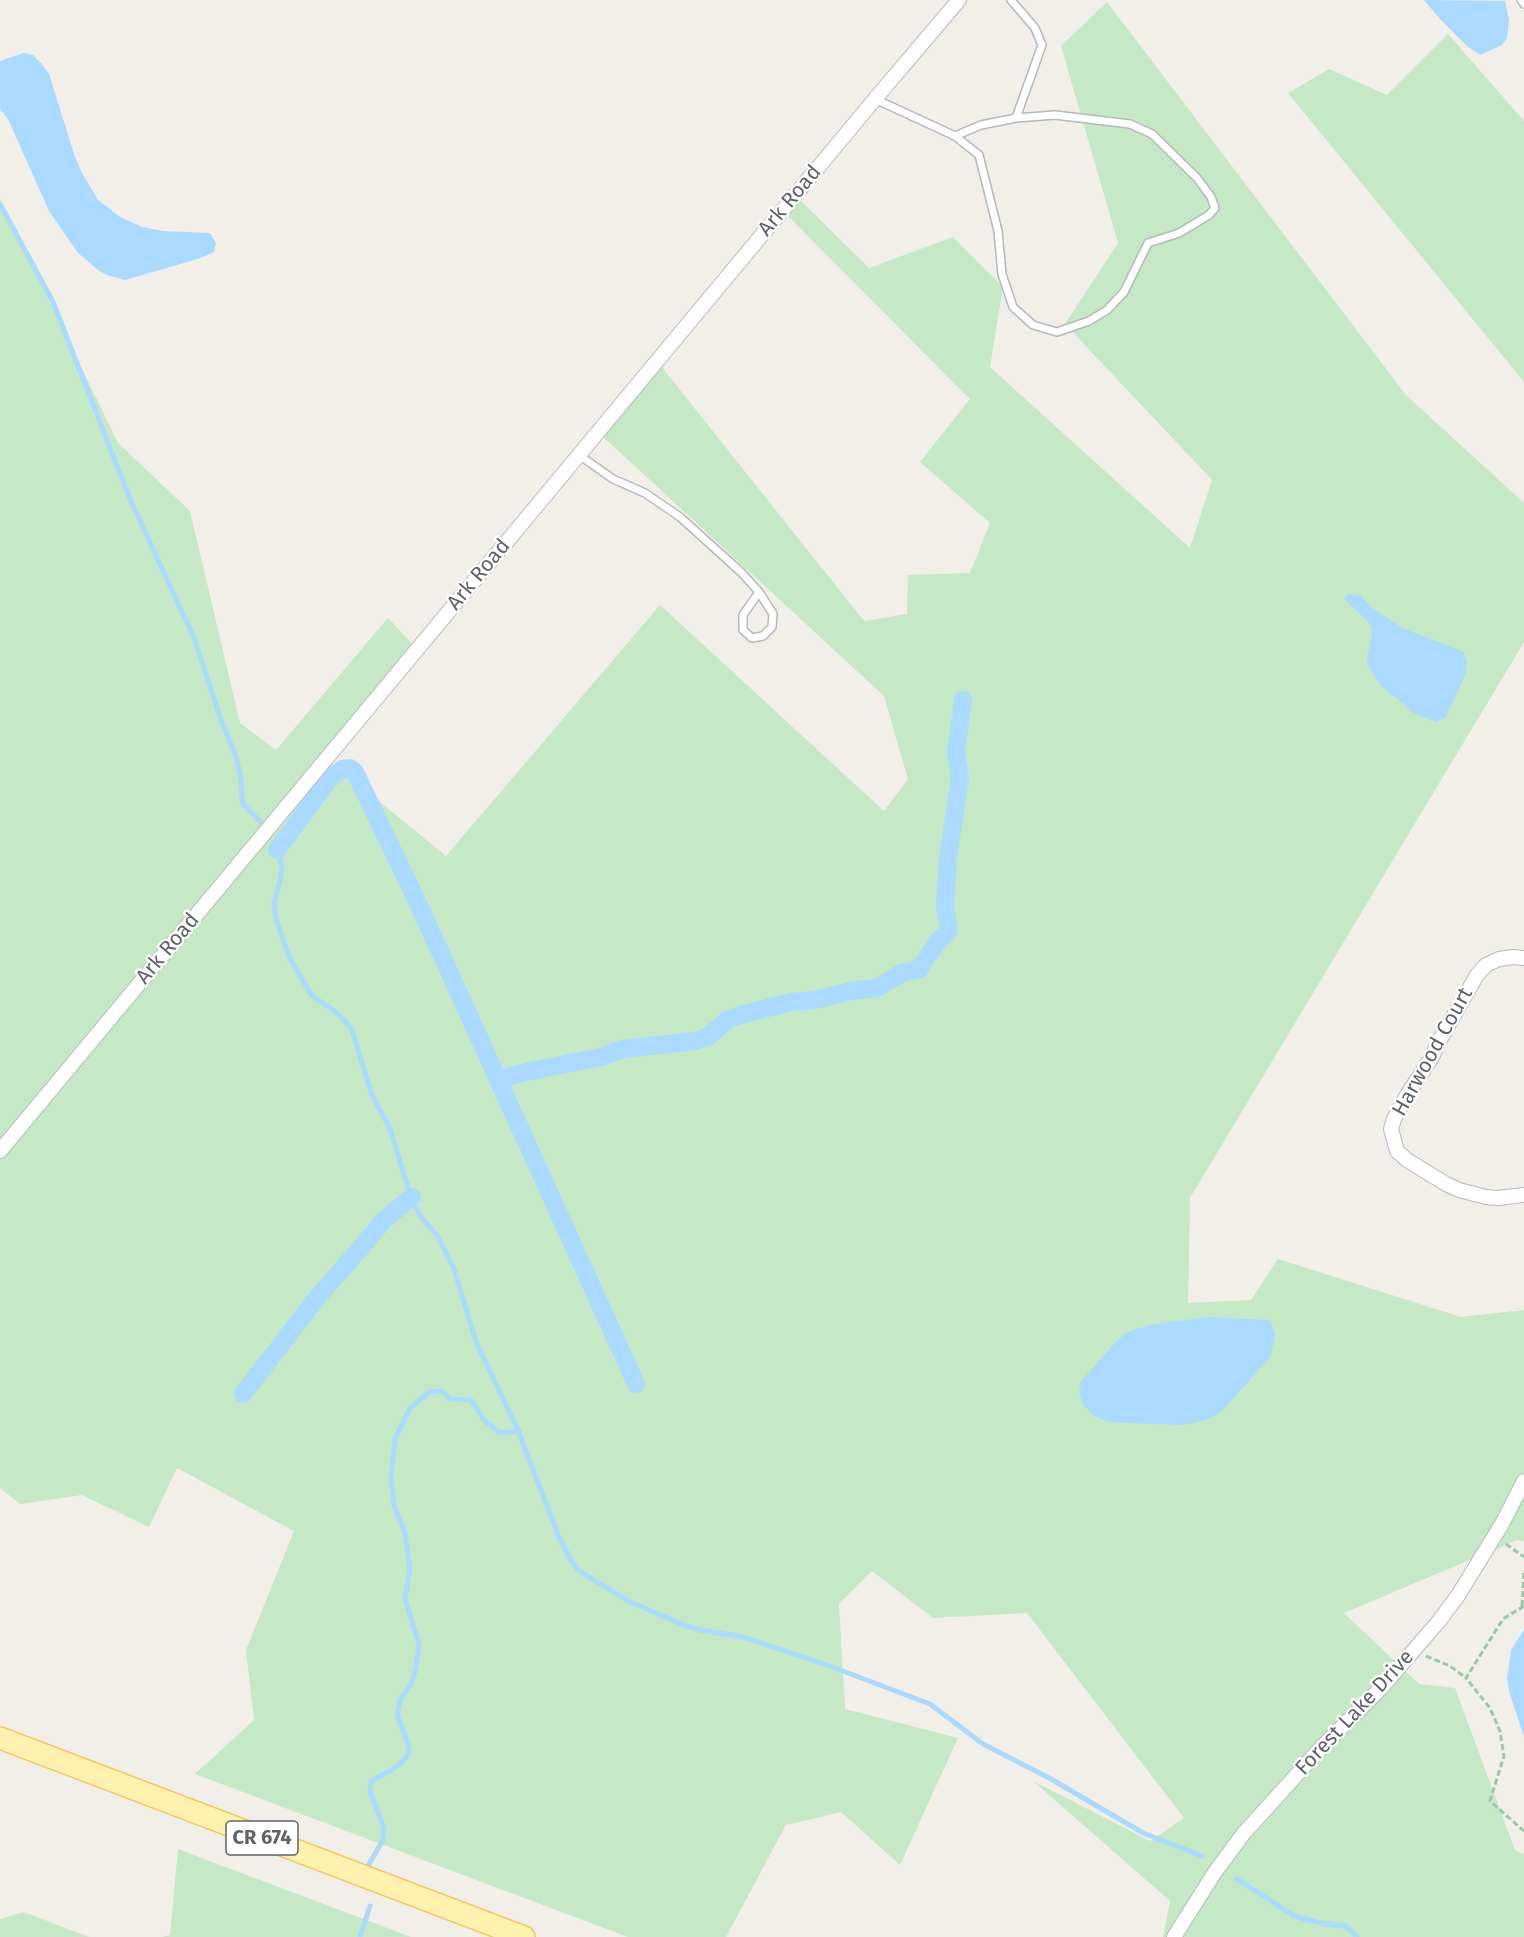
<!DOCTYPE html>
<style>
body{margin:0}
canvas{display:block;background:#f1efe8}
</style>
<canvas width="1524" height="1937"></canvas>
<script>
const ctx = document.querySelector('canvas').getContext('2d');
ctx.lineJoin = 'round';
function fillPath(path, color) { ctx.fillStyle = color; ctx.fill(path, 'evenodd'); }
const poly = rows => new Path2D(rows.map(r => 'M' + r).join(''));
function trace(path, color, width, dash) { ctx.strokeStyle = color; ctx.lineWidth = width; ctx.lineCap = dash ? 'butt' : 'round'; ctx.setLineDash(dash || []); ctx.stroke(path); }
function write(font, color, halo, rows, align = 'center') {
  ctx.font = font + ' "Fira Sans",sans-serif'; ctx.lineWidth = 4.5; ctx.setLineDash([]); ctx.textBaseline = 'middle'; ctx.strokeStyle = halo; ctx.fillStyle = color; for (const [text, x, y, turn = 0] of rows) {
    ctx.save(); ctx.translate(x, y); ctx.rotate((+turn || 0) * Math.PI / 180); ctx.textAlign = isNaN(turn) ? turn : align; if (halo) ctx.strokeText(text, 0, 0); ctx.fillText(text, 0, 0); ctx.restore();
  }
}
fillPath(poly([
 [1107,2,1406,395,1524,503,1524,642,1190,1198,1188,1303,1251,1300,1278,1259,1461,1317,1524,1310,1524,1541,1517,1540,1344,1613,1419,1684,1455,1688,1515,1850,1524,1855,1524,1937,1163,1937,1170,1901,1033,1781,1150,1841,1184,1818,1027,1613,933,1618,872,1571,839,1604,845,1709,958,1738,900,1865,841,1812,786,1825,726,1937,628,1937,195,1774,254,1720,246,1650,294,1531,177,1468,149,1527,82,1495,20,1504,0,1488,0,199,118,443,190,511,240,723,276,750,388,618,417,649,326,758,446,856,660,605,884,811,908,779,884,696,598,432,657,361,864,621,907,614,908,575,970,573,990,523,920,462,970,399,783,211,796,196,869,268,953,237,1003,287,990,367,1190,548,1212,480,1065,324,1118,243,1061,46],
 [1448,34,1524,121,1524,382,1288,93,1329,69,1387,95],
 [178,1849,411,1937,162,1937,170,1935],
 [24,1912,89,1937,0,1937,0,1919]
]), '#c5e8c5');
fillPath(poly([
 [1424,0,1505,1,1509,20,1507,38,1502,45,1480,55,1467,46,1440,19],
 [24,53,33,55,42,64,49,74,75,157,82,173,98,200,120,217,142,227,163,231,210,233,216,243,214,252,201,258,125,280,107,275,98,270,78,253,49,211,8,119,0,109,0,61],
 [1349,594,1360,595,1372,608,1402,628,1464,652,1467,664,1466,673,1446,717,1436,722,1412,712,1403,703,1391,695,1379,683,1368,666,1367,659,1372,634,1371,627,1367,620,1345,600,1345,596],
 [1208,1317,1268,1320,1271,1322,1275,1335,1271,1356,1221,1412,1206,1420,1184,1425,1127,1423,1110,1422,1095,1417,1082,1404,1079,1389,1081,1381,1115,1343,1126,1333,1133,1330,1155,1324],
 [1524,1630,1524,1737,1509,1691,1507,1678,1511,1650]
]), '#aadaff');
trace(poly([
 [0,204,53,302,130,499,194,638,222,723,236,756,241,778,242,799,243,804,261,822],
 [277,850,282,866,281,876,274,904,276,919,290,959,312,996,332,1009,347,1023,352,1030,371,1093,390,1129,412,1200,421,1217,438,1237,454,1269,476,1342,517,1428,559,1537,571,1560,578,1570,628,1601,686,1626,700,1630,743,1637,827,1665,930,1704,983,1744,1051,1779,1143,1833,1202,1856],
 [368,1866,383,1840,384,1828,370,1792,371,1781,390,1771,400,1764,409,1754,408,1744,397,1715,400,1700,411,1684,416,1668,419,1645,405,1599,410,1569,405,1533,394,1505,391,1479,395,1439,410,1408,429,1392,442,1391,450,1399,471,1400,484,1420,498,1432,504,1433,519,1431],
 [1237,1879,1294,1916,1320,1923,1345,1926,1353,1932,1357,1937],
 [360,1937,370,1906]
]), '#aadaff', 5);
trace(poly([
 [277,850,328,781,342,769,350,768,355,772,418,903,636,1384],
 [498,1079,530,1071,601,1057,623,1049,696,1041,709,1036,727,1020,737,1016,791,1002,815,1000,851,991,877,988,902,973,919,969,939,940,948,932,949,929,945,906,948,858,960,778,956,752,963,700],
 [243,1394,316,1299,371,1236,384,1220,412,1197]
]), '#aadaff', 18);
const service = poly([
 [1011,0,1035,28,1042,45,1016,118],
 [1521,0,1524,4],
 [875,99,955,136,979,155,998,231,1002,274,1013,307,1033,325,1057,332,1089,321,1107,310,1124,292,1148,243,1179,233,1209,215,1215,208,1211,197,1197,178,1152,134,1130,124,1055,115,1016,118,981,125,955,136],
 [579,455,613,479,645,493,680,517,742,573,759,592,773,614,772,627,763,636,752,638,743,630,743,615,759,592]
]);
const minor = poly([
 [1524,958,1513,957,1499,959,1486,965,1477,975,1438,1043,1432,1057,1407,1095,1394,1119,1391,1129,1397,1151,1407,1160,1446,1184,1459,1190,1486,1197,1498,1198,1524,1195],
 [0,1151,875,99,959,0],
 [1174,1937,1215,1872,1244,1833,1321,1748,1382,1687,1439,1621,1457,1597,1502,1524,1524,1481]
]);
const primary = poly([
 [0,1738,524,1937]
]);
trace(service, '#b5b8bc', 10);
trace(minor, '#b5b8bc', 16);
trace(primary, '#f2c960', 24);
trace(poly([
 [1506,1544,1524,1557],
 [1522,1606,1524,1572],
 [1524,1606,1503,1619,1466,1678,1490,1708,1500,1731,1502,1744,1504,1756,1490,1801,1524,1831],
 [1426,1656,1450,1666,1466,1678]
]), '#9cc7a9', 3, [6, 3]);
trace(service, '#fff', 7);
trace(minor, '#fff', 14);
trace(primary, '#fff2af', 21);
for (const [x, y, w] of [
 [262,1838,72]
]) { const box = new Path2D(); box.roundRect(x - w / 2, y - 17, w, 34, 4.5); ctx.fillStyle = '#fff'; ctx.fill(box); trace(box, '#5f6368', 1.5); }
write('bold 20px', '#5f6368', null, [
 ["CR 674",262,1838]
]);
write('21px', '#5f6368', '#fff', [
 ["Ark Road",790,201,-50],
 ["Ark Road",479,575,-50],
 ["Ark Road",168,949,-50],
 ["Harwood Court",1433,1052,-61],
 ["Forest Lake Drive",1355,1713,-47]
]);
</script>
